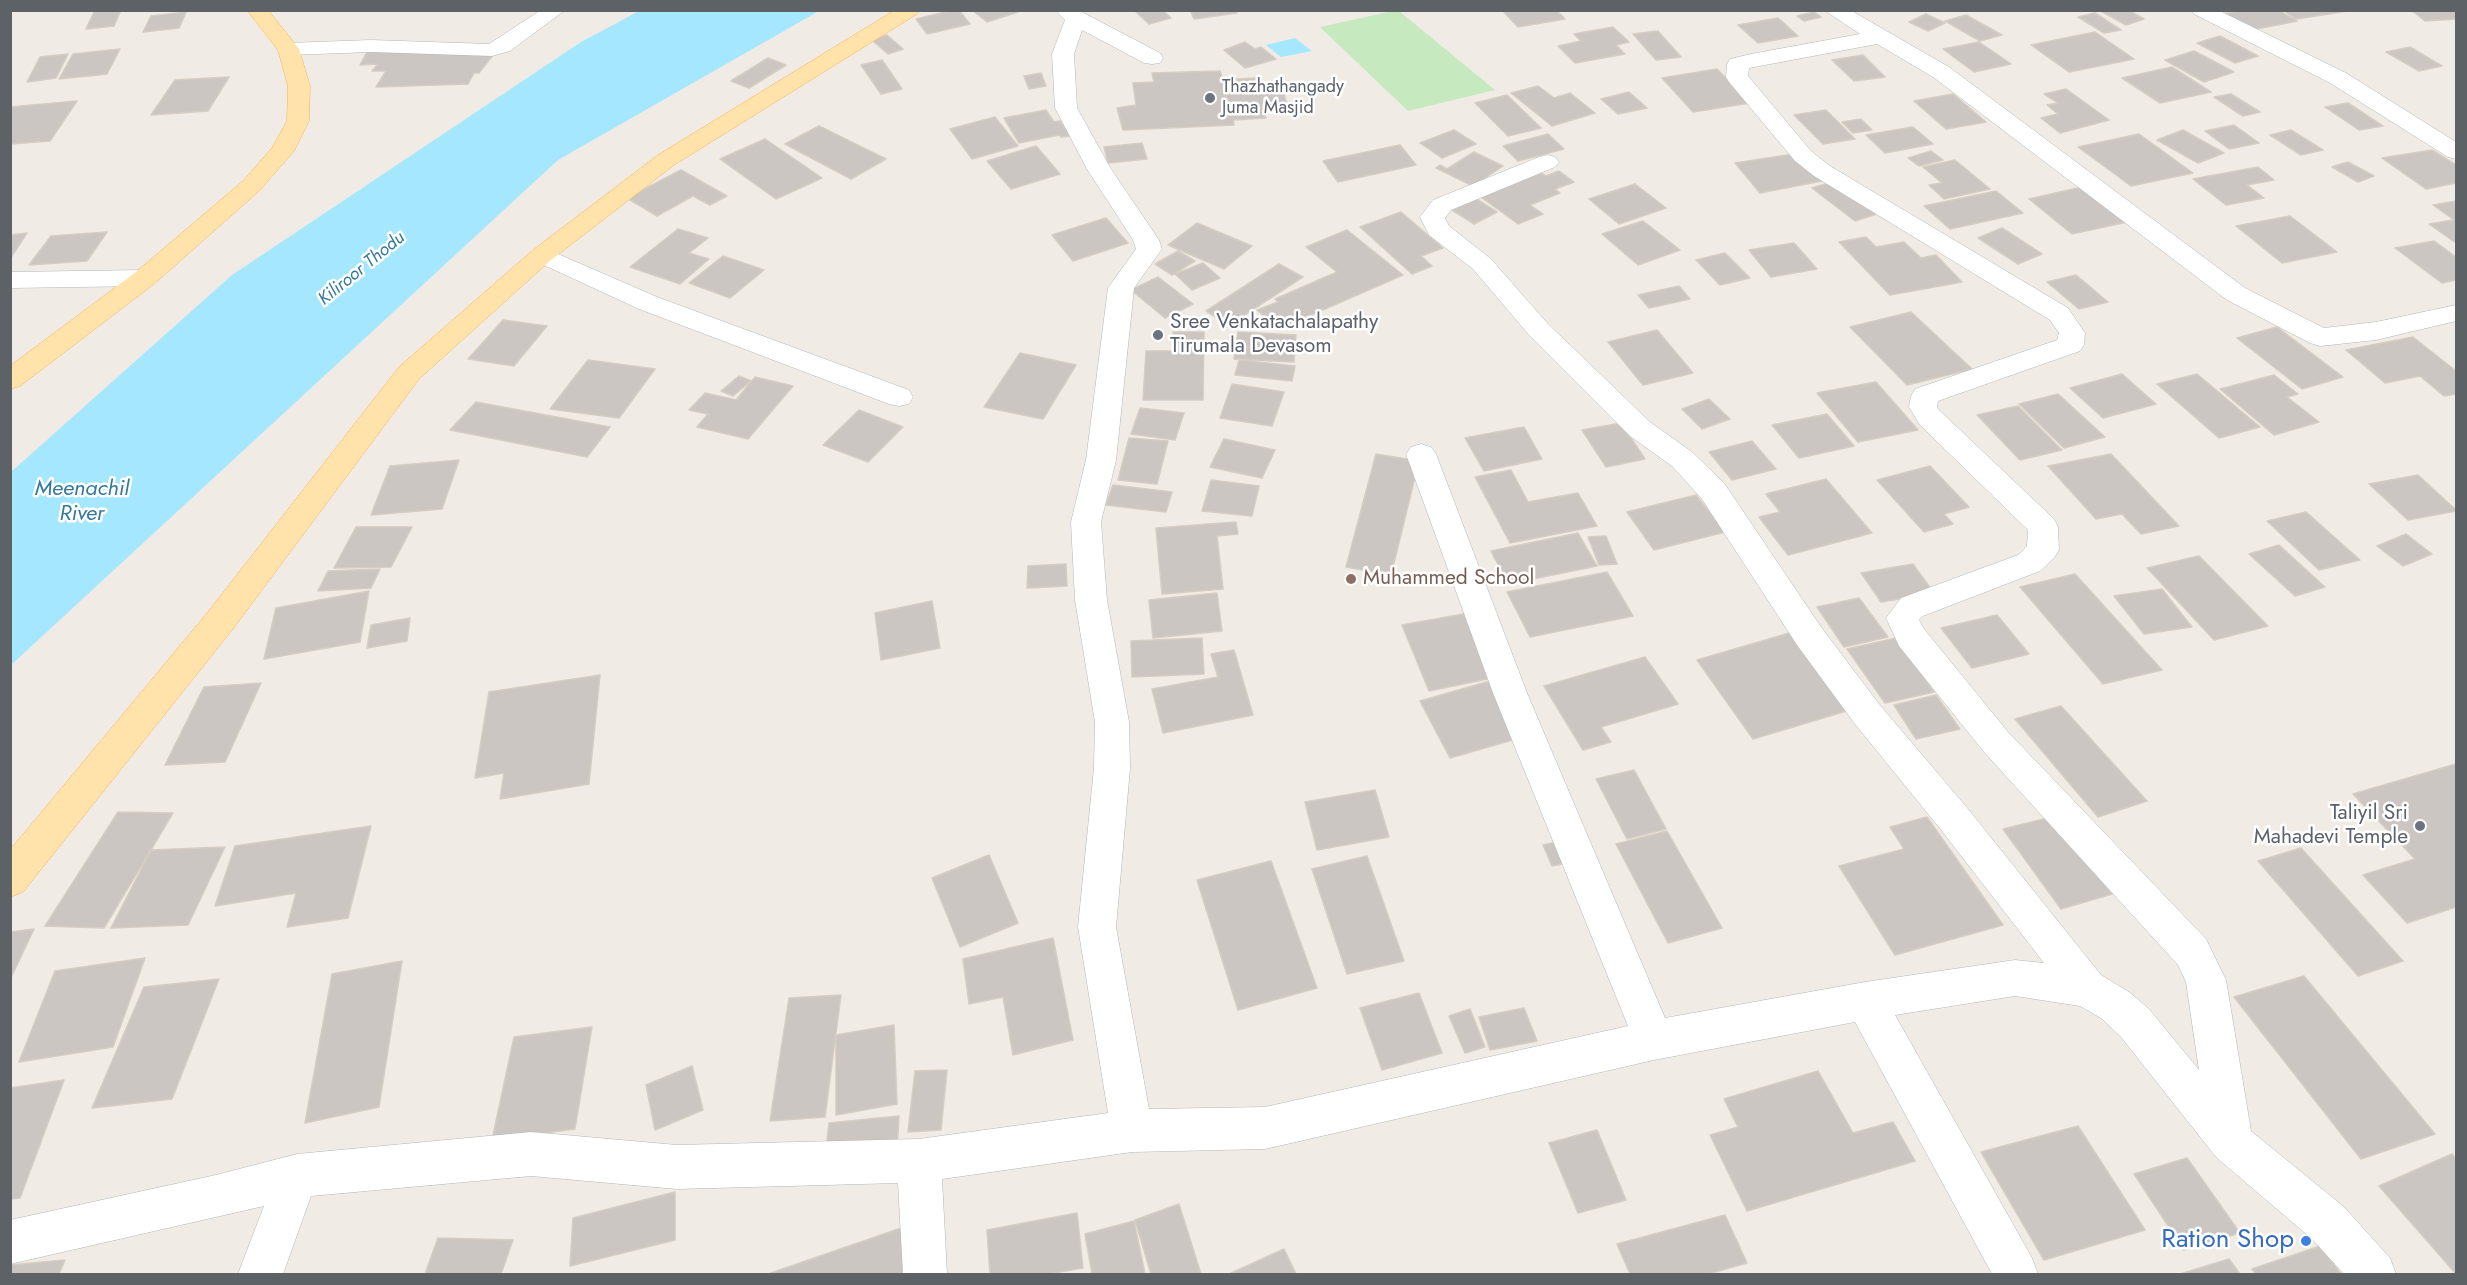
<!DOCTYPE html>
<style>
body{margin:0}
#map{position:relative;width:2467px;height:1285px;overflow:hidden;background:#f0ebe5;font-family:Jost,sans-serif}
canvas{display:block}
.frame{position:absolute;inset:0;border:12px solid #5c6266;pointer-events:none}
</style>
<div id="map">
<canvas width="2467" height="1285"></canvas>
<div class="frame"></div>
</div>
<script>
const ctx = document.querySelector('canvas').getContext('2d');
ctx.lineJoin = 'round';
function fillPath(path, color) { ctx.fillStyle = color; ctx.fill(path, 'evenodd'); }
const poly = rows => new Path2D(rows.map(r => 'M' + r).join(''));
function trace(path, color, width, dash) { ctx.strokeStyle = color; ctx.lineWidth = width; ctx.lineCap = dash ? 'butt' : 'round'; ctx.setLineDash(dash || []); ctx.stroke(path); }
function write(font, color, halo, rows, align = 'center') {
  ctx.font = font + ' Jost,sans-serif'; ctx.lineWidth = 5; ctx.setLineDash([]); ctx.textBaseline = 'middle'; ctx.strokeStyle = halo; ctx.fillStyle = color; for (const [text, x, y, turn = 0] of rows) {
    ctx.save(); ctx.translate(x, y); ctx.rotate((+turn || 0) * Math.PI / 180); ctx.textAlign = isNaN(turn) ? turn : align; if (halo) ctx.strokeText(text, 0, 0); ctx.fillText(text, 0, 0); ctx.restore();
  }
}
fillPath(poly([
 [1393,11,1399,11,1495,90,1408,111,1320,27]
]), '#c6e9c0');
fillPath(poly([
 [641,10,819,11,558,160,11,665,11,472,232,275,581,42],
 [1295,38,1312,51,1281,57,1266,45]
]), '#a5e7ff');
const building = poly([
 [121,10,114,26,86,29,94,12,121,10],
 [954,10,959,10,970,24,927,34,916,19,954,10],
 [972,10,1017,10,1018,12,987,22,972,10],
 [1134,10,1162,10,1171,18,1149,24,1134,10],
 [1190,10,1236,10,1237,13,1194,19,1190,10],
 [1502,10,1556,10,1565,19,1518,27,1502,10],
 [2099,10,2128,10,2144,19,2126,25,2099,10],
 [2243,10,2278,10,2297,21,2247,31,2220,15,2243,10],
 [2283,10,2348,10,2348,11,2296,19,2283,10],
 [2411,10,2455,10,2456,19,2425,21,2411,10],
 [186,12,179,28,143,32,151,16,186,12],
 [1814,12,1821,17,1804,21,1797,16,1814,12],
 [2095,13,2121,30,2104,33,2078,17,2095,13],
 [1926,14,1945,23,1928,31,1909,22,1926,14],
 [1966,15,2002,35,1980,41,1945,21,1966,15],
 [1778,18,1798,36,1758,43,1738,25,1778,18],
 [1613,27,1629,42,1616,45,1625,54,1575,63,1558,46,1581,41,1574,34,1613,27],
 [1658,31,1681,57,1656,60,1633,34,1658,31],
 [2095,32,2134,59,2069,72,2031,45,2095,32],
 [887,35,903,49,888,54,872,40,887,35],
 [2220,36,2258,56,2235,63,2197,43,2220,36],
 [1245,42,1255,49,1261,47,1276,59,1245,68,1224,50,1245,42],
 [1979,42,2011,64,1974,72,1943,49,1979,42],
 [2410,47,2442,66,2419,71,2386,52,2410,47],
 [120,49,107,74,59,79,73,54,120,49],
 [2194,51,2234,72,2204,82,2165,60,2194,51],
 [367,52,397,52,494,54,479,73,474,73,468,84,376,87,386,71,372,71,378,64,360,65,367,52],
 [68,54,56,78,27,82,40,57,68,54],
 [1863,55,1885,77,1854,81,1832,60,1863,55],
 [768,58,786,65,749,88,731,81,768,58],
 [882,60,902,89,881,94,861,65,882,60],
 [2172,67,2211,92,2160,103,2122,78,2172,67],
 [1717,69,1750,103,1693,112,1662,78,1717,69],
 [1220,71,1223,80,1256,78,1260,91,1283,90,1288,109,1263,110,1266,118,1233,120,1234,125,1123,130,1117,108,1136,105,1133,83,1154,82,1152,73,1220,71],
 [1041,73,1046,86,1029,89,1024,76,1041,73],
 [229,77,208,111,151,115,175,80,229,77],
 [1538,86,1554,98,1570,93,1595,113,1552,126,1511,93,1538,86],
 [2066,89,2109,120,2060,133,2041,118,2058,114,2047,105,2058,103,2044,94,2066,89],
 [1629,92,1647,108,1618,114,1601,99,1629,92],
 [1953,94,1986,122,1946,129,1914,101,1953,94],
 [2231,94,2260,112,2243,116,2214,97,2231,94],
 [1507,95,1541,128,1508,136,1475,103,1507,95],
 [77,101,50,141,10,144,10,107,77,101],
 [2348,103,2383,126,2359,130,2325,107,2348,103],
 [1046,110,1054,122,1060,121,1070,136,1061,137,1059,135,1019,143,1004,118,1046,110],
 [1826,110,1855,139,1823,144,1794,115,1826,110],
 [995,117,1018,146,972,159,950,129,995,117],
 [1861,119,1872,130,1853,133,1842,122,1861,119],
 [2234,125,2259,143,2229,149,2205,131,2234,125],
 [819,126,886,159,851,179,785,144,819,126],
 [1913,127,1933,144,1885,153,1866,135,1913,127],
 [1454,130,1476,144,1442,158,1420,143,1454,130],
 [2183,130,2224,153,2198,163,2157,140,2183,130],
 [2291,130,2323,150,2301,155,2270,135,2291,130],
 [1548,134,1564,149,1518,161,1503,146,1548,134],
 [2139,134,2193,173,2131,186,2078,147,2139,134],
 [765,139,822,178,776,199,720,159,765,139],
 [1142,143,1147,159,1108,163,1104,147,1142,143],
 [1400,145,1416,165,1338,182,1323,161,1400,145],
 [1036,146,1060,174,1011,189,987,161,1036,146],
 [2432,150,2456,165,2456,183,2426,189,2382,158,2432,150],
 [1931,151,1943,160,1919,166,1908,158,1931,151],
 [1474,152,1503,166,1473,186,1436,168,1440,165,1447,169,1474,152],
 [1807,152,1832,179,1760,193,1735,163,1807,152],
 [1955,160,1990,189,1944,199,1929,185,1942,183,1923,167,1955,160],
 [2348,162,2374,176,2358,182,2332,167,2348,162],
 [2258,167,2274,180,2247,185,2264,198,2226,205,2193,179,2258,167],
 [681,170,727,196,710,205,693,196,657,216,627,198,681,170],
 [1559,171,1574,182,1555,189,1560,193,1530,205,1543,214,1518,224,1481,197,1541,173,1546,176,1559,171],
 [1842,179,1886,211,1855,221,1812,188,1842,179],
 [1635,184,1666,208,1619,224,1589,199,1635,184],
 [2082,187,2127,222,2072,234,2029,199,2082,187],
 [1996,191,2023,213,1950,229,1924,206,1996,191],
 [1475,198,1497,212,1474,224,1452,210,1475,198],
 [2456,201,2456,243,2429,224,2454,220,2433,205,2456,201],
 [1401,212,1443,248,1421,256,1432,266,1412,274,1360,227,1401,212],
 [2290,216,2337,252,2282,263,2236,226,2290,216],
 [1106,218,1128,243,1073,261,1052,235,1106,218],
 [1643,221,1680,250,1638,265,1602,234,1643,221],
 [1197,223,1252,246,1224,269,1168,245,1197,223],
 [2002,228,2042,254,2018,264,1978,238,2002,228],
 [678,229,708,238,689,253,709,259,680,284,630,267,678,229],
 [1347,230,1403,275,1279,329,1257,310,1278,302,1275,299,1337,272,1306,247,1347,230],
 [107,232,87,261,29,265,51,236,107,232],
 [27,233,10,259,10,235,27,233],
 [1866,237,1876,247,1904,242,1921,258,1936,255,1962,282,1890,295,1839,242,1866,237],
 [2434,241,2456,257,2456,280,2442,283,2395,248,2434,241],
 [1794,243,1817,269,1771,277,1749,250,1794,243],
 [1178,251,1195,261,1172,275,1155,264,1178,251],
 [1725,253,1750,278,1720,285,1696,260,1725,253],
 [723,256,764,270,730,298,689,283,723,256],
 [1203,263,1220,278,1192,290,1175,274,1203,263],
 [1279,264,1303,277,1229,325,1206,311,1279,264],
 [2076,275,2108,302,2079,309,2047,282,2076,275],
 [1158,277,1193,304,1165,318,1131,290,1158,277],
 [1679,286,1690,299,1649,308,1638,295,1679,286],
 [1911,312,1972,369,1907,385,1850,327,1911,312],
 [503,320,547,326,514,366,468,359,503,320],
 [2277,327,2343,377,2302,389,2237,338,2277,327],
 [1657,330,1693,373,1643,385,1608,342,1657,330],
 [1173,332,1204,332,1203,400,1143,400,1146,351,1173,351,1173,332],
 [1238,332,1296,335,1294,362,1234,359,1238,332],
 [2413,337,2456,371,2456,394,2444,396,2420,376,2385,383,2346,350,2413,337],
 [1020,353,1076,365,1043,419,984,407,1020,353],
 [588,360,655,369,619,418,550,409,588,360],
 [1239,360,1295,366,1292,381,1235,375,1239,360],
 [2122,374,2156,404,2103,418,2070,388,2122,374],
 [2197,374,2260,427,2219,438,2157,384,2197,374],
 [2274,375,2298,394,2287,397,2319,422,2274,435,2220,389,2274,375],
 [739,376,751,381,733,396,721,391,739,376],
 [755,377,793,386,748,439,697,427,708,414,689,410,705,393,736,400,755,377],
 [1876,382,1918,430,1858,442,1817,393,1876,382],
 [1232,384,1284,392,1272,426,1220,418,1232,384],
 [2058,394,2105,437,2064,448,2019,404,2058,394],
 [1709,399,1730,419,1702,429,1682,409,1709,399],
 [476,402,610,427,587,457,450,430,476,402],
 [2018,406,2062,450,2020,460,1977,415,2018,406],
 [1140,408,1184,413,1175,440,1131,434,1140,408],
 [859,410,903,427,868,462,823,445,859,410],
 [1827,414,1854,446,1799,458,1772,425,1827,414],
 [1621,423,1645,459,1606,467,1582,430,1621,423],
 [1524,427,1542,459,1484,471,1465,438,1524,427],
 [1129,438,1168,441,1157,484,1118,480,1129,438],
 [1224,439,1275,450,1262,478,1210,467,1224,439],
 [1752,441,1776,469,1732,480,1709,452,1752,441],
 [1376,454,1419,461,1391,575,1346,567,1376,454],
 [2111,454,2179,526,2141,534,2122,514,2096,519,2048,466,2111,454],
 [459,460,442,509,371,515,390,466,459,460],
 [1930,466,1969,507,1944,514,1953,524,1924,532,1877,480,1930,466],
 [1511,470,1528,502,1578,493,1597,526,1510,543,1475,477,1511,470],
 [2418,475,2456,510,2456,511,2408,520,2369,484,2418,475],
 [1826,479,1872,533,1788,555,1759,517,1780,512,1766,494,1826,479],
 [1211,480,1259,486,1252,516,1202,511,1211,480],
 [1113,485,1172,492,1166,512,1106,505,1113,485],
 [1696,495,1725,532,1654,550,1627,512,1696,495],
 [2306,512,2360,560,2319,570,2267,521,2306,512],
 [1236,522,1238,534,1217,536,1223,589,1162,594,1156,528,1236,522],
 [356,527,412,527,391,567,334,568,356,527],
 [1578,533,1597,566,1508,584,1491,551,1578,533],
 [2406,534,2432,554,2403,566,2377,546,2406,534],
 [1606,536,1617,564,1599,565,1588,537,1606,536],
 [2279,545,2325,587,2295,596,2249,554,2279,545],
 [2199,556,2268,626,2214,640,2147,568,2199,556],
 [1066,564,1067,586,1027,588,1028,566,1066,564],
 [1913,564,1934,593,1881,602,1861,573,1913,564],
 [380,569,371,588,318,591,328,571,380,569],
 [1607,572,1633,616,1530,637,1507,592,1607,572],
 [2075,574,2162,670,2103,684,2020,587,2075,574],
 [2162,589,2192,627,2144,634,2114,596,2162,589],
 [369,591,360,642,264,659,276,608,369,591],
 [1217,593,1222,631,1153,638,1149,600,1217,593],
 [1859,598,1888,637,1844,647,1817,607,1859,598],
 [932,601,940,648,881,660,875,613,932,601],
 [1469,613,1497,677,1429,691,1402,625,1469,613],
 [1997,615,2029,654,1972,668,1941,628,1997,615],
 [410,618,407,641,367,648,371,625,410,618],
 [1803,629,1863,706,1753,739,1697,660,1803,629],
 [1202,638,1204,674,1132,677,1131,641,1202,638],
 [1896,638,1934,692,1885,703,1847,649,1896,638],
 [1234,650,1253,715,1163,733,1152,689,1218,677,1211,654,1234,650],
 [1645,657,1678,704,1601,727,1611,742,1583,750,1544,686,1645,657],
 [600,675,589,784,500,799,504,773,475,778,489,692,600,675],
 [1490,681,1523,737,1450,758,1420,701,1490,681],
 [261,683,225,762,165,765,204,687,261,683],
 [1936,695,1960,729,1916,739,1894,705,1936,695],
 [2061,706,2147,801,2098,817,2015,719,2061,706],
 [2456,764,2456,907,2407,923,2363,875,2415,859,2353,794,2456,764],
 [1634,770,1666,829,1627,839,1596,779,1634,770],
 [1375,790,1389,837,1317,850,1305,802,1375,790],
 [118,812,173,813,104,928,45,926,118,812],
 [1927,817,2003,925,1895,955,1839,866,1904,849,1890,827,1927,817],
 [2052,817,2112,894,2061,909,2003,829,2052,817],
 [371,826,348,918,287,927,296,893,215,906,235,846,371,826],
 [1667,831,1722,928,1668,943,1616,844,1667,831],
 [1582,837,1592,858,1552,866,1543,845,1582,837],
 [225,847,188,925,111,928,151,850,225,847],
 [2301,848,2403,961,2358,976,2258,861,2301,848],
 [989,855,1018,923,960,947,932,878,989,855],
 [1367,856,1404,961,1347,974,1312,869,1367,856],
 [1271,861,1317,988,1238,1010,1197,880,1271,861],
 [34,929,10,980,10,932,34,929],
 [1053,938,1073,1040,1013,1055,1003,997,969,1004,963,959,1053,938],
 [145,958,113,1047,19,1062,55,971,145,958],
 [402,961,379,1107,305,1123,332,974,402,961],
 [2304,976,2435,1134,2361,1159,2234,997,2304,976],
 [219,979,172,1099,92,1108,144,987,219,979],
 [1419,993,1442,1053,1382,1070,1360,1008,1419,993],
 [841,995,825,1117,770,1121,789,998,841,995],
 [1524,1008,1537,1041,1490,1050,1479,1017,1524,1008],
 [1470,1009,1485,1047,1465,1053,1449,1016,1470,1009],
 [894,1025,897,1104,836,1115,836,1035,894,1025],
 [592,1027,575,1129,492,1140,514,1037,592,1027],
 [692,1066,703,1110,655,1130,646,1085,692,1066],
 [947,1070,941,1130,908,1132,915,1071,947,1070],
 [1818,1071,1853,1133,1893,1122,1915,1161,1747,1211,1710,1135,1738,1127,1724,1099,1818,1071],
 [64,1080,20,1198,10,1199,10,1088,64,1080],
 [899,1116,897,1151,825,1158,829,1123,899,1116],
 [2078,1126,2145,1230,2044,1260,1981,1152,2078,1126],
 [1597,1130,1626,1200,1578,1213,1549,1143,1597,1130],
 [2452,1154,2456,1159,2456,1274,2379,1186,2452,1154],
 [2187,1158,2240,1233,2184,1250,2134,1174,2187,1158],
 [675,1192,675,1240,570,1266,573,1218,675,1192],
 [1179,1204,1201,1274,1151,1274,1135,1220,1179,1204],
 [1077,1213,1083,1268,1048,1274,990,1274,987,1230,1077,1213],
 [1725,1215,1747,1263,1708,1274,1630,1274,1617,1244,1725,1215],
 [1134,1221,1145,1274,1092,1274,1085,1234,1134,1221],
 [904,1227,913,1274,768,1274,904,1227],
 [438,1238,513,1240,501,1274,425,1274,438,1238],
 [2320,1246,2341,1274,2256,1274,2252,1269,2320,1246],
 [1284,1249,1296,1274,1229,1274,1284,1249],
 [2229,1259,2240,1274,2180,1274,2229,1259],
 [65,1260,59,1274,10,1274,10,1265,65,1260]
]);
fillPath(building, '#cbc6c1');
trace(building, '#d5ccc2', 1.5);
const minor = poly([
 [541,10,565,10,510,51,492,56,371,52,288,55,280,54,277,49,280,44,288,43,371,40,489,44,541,10],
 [1055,10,1078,10,1160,53,1163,58,1160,63,1152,64,1144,63,1082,30,1074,54,1077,108,1111,169,1159,240,1162,249,1134,288,1116,460,1101,522,1107,600,1129,722,1130,768,1116,927,1149,1109,1265,1107,1628,1026,1493,693,1406,454,1411,447,1421,444,1431,447,1436,454,1527,693,1665,1018,1865,982,2015,960,2044,963,1942,831,1855,724,1797,645,1702,499,1672,466,1630,436,1530,336,1473,269,1429,235,1420,217,1433,200,1539,157,1547,155,1555,157,1559,162,1555,167,1451,210,1445,218,1449,226,1491,259,1548,324,1650,422,1692,452,1724,483,1821,627,1879,704,1968,809,2101,975,2129,992,2149,1009,2199,1070,2186,982,2178,965,1984,752,1899,646,1886,618,1901,598,2018,555,2027,546,2028,530,1920,425,1909,407,1911,396,1915,389,2057,340,2059,333,2050,320,1814,176,1795,161,1729,82,1726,77,1727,64,1730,59,1751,54,1860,34,1824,10,1850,10,1949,67,2245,288,2324,328,2376,322,2456,305,2456,321,2376,340,2320,346,2310,343,2227,300,1933,77,1877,44,1749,68,1748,76,1811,151,1830,166,2068,308,2085,333,2084,345,2080,351,1938,401,1937,407,1940,411,2054,519,2058,527,2059,550,2054,558,2040,571,1923,616,1919,620,1924,629,2008,732,2206,939,2226,980,2251,1131,2344,1207,2390,1258,2396,1274,2344,1274,2312,1239,2216,1157,2121,1037,2101,1018,2080,1006,2015,996,1895,1015,2032,1258,2038,1274,1992,1274,1855,1022,1654,1060,1265,1149,1132,1152,942,1179,947,1274,903,1274,898,1183,677,1189,531,1176,311,1196,283,1274,238,1274,264,1206,10,1264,10,1220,216,1175,297,1154,531,1132,677,1145,919,1139,1108,1113,1078,927,1094,768,1095,722,1075,600,1071,522,1086,460,1108,288,1136,249,1133,240,1087,169,1055,108,1052,54,1065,20,1055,10],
 [2191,10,2218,10,2346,73,2456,142,2456,159,2448,157,2330,83,2194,14,2191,10],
 [542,247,657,297,909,390,913,397,909,404,899,406,889,404,639,309,533,260,529,255,533,250,542,247],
 [145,270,154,272,158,278,154,284,145,286,10,288,10,272,145,270]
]);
const major = poly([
 [247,10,268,10,299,49,310,86,309,121,294,151,259,191,154,284,20,386,10,389,10,366,136,272,243,181,272,148,287,121,288,86,278,50,247,10],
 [895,10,920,10,917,14,674,165,551,260,419,379,232,630,23,892,10,897,10,850,208,612,399,367,533,250,658,155,895,10]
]);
trace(minor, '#b2b7ba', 1);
trace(major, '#fab053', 1);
fillPath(minor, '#fff');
fillPath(major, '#ffe3aa');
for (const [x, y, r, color] of [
 [1210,98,6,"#6b7280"],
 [1158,335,6,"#6b7280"],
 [1351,579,6,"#8d6e63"],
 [2420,826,6,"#6b7280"],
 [2306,1241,6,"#3f7fe0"]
]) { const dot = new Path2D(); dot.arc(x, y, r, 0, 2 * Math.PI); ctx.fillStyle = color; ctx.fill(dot); trace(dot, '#fff', 2); }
write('18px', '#5b616d', '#fff', [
 ["Thazhathangady",1222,88],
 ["Juma Masjid",1222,109]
], 'left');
write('italic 18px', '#34789c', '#fff', [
 ["Kiliroor Thodu",362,269,-39]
]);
write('21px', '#5b616d', '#fff', [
 ["Sree Venkatachalapathy",1170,323],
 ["Tirumala Devasom",1170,347],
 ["Taliyil Sri",2408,814,"right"],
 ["Mahadevi Temple",2408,838,"right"]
], 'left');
write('21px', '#785e54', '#fff', [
 ["Muhammed School",1363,579]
], 'left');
write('italic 22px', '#34789c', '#fff', [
 ["Meenachil",82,490],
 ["River",82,515]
]);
write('26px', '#366cbe', '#fff', [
 ["Ration Shop",2294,1241]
], 'right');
</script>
